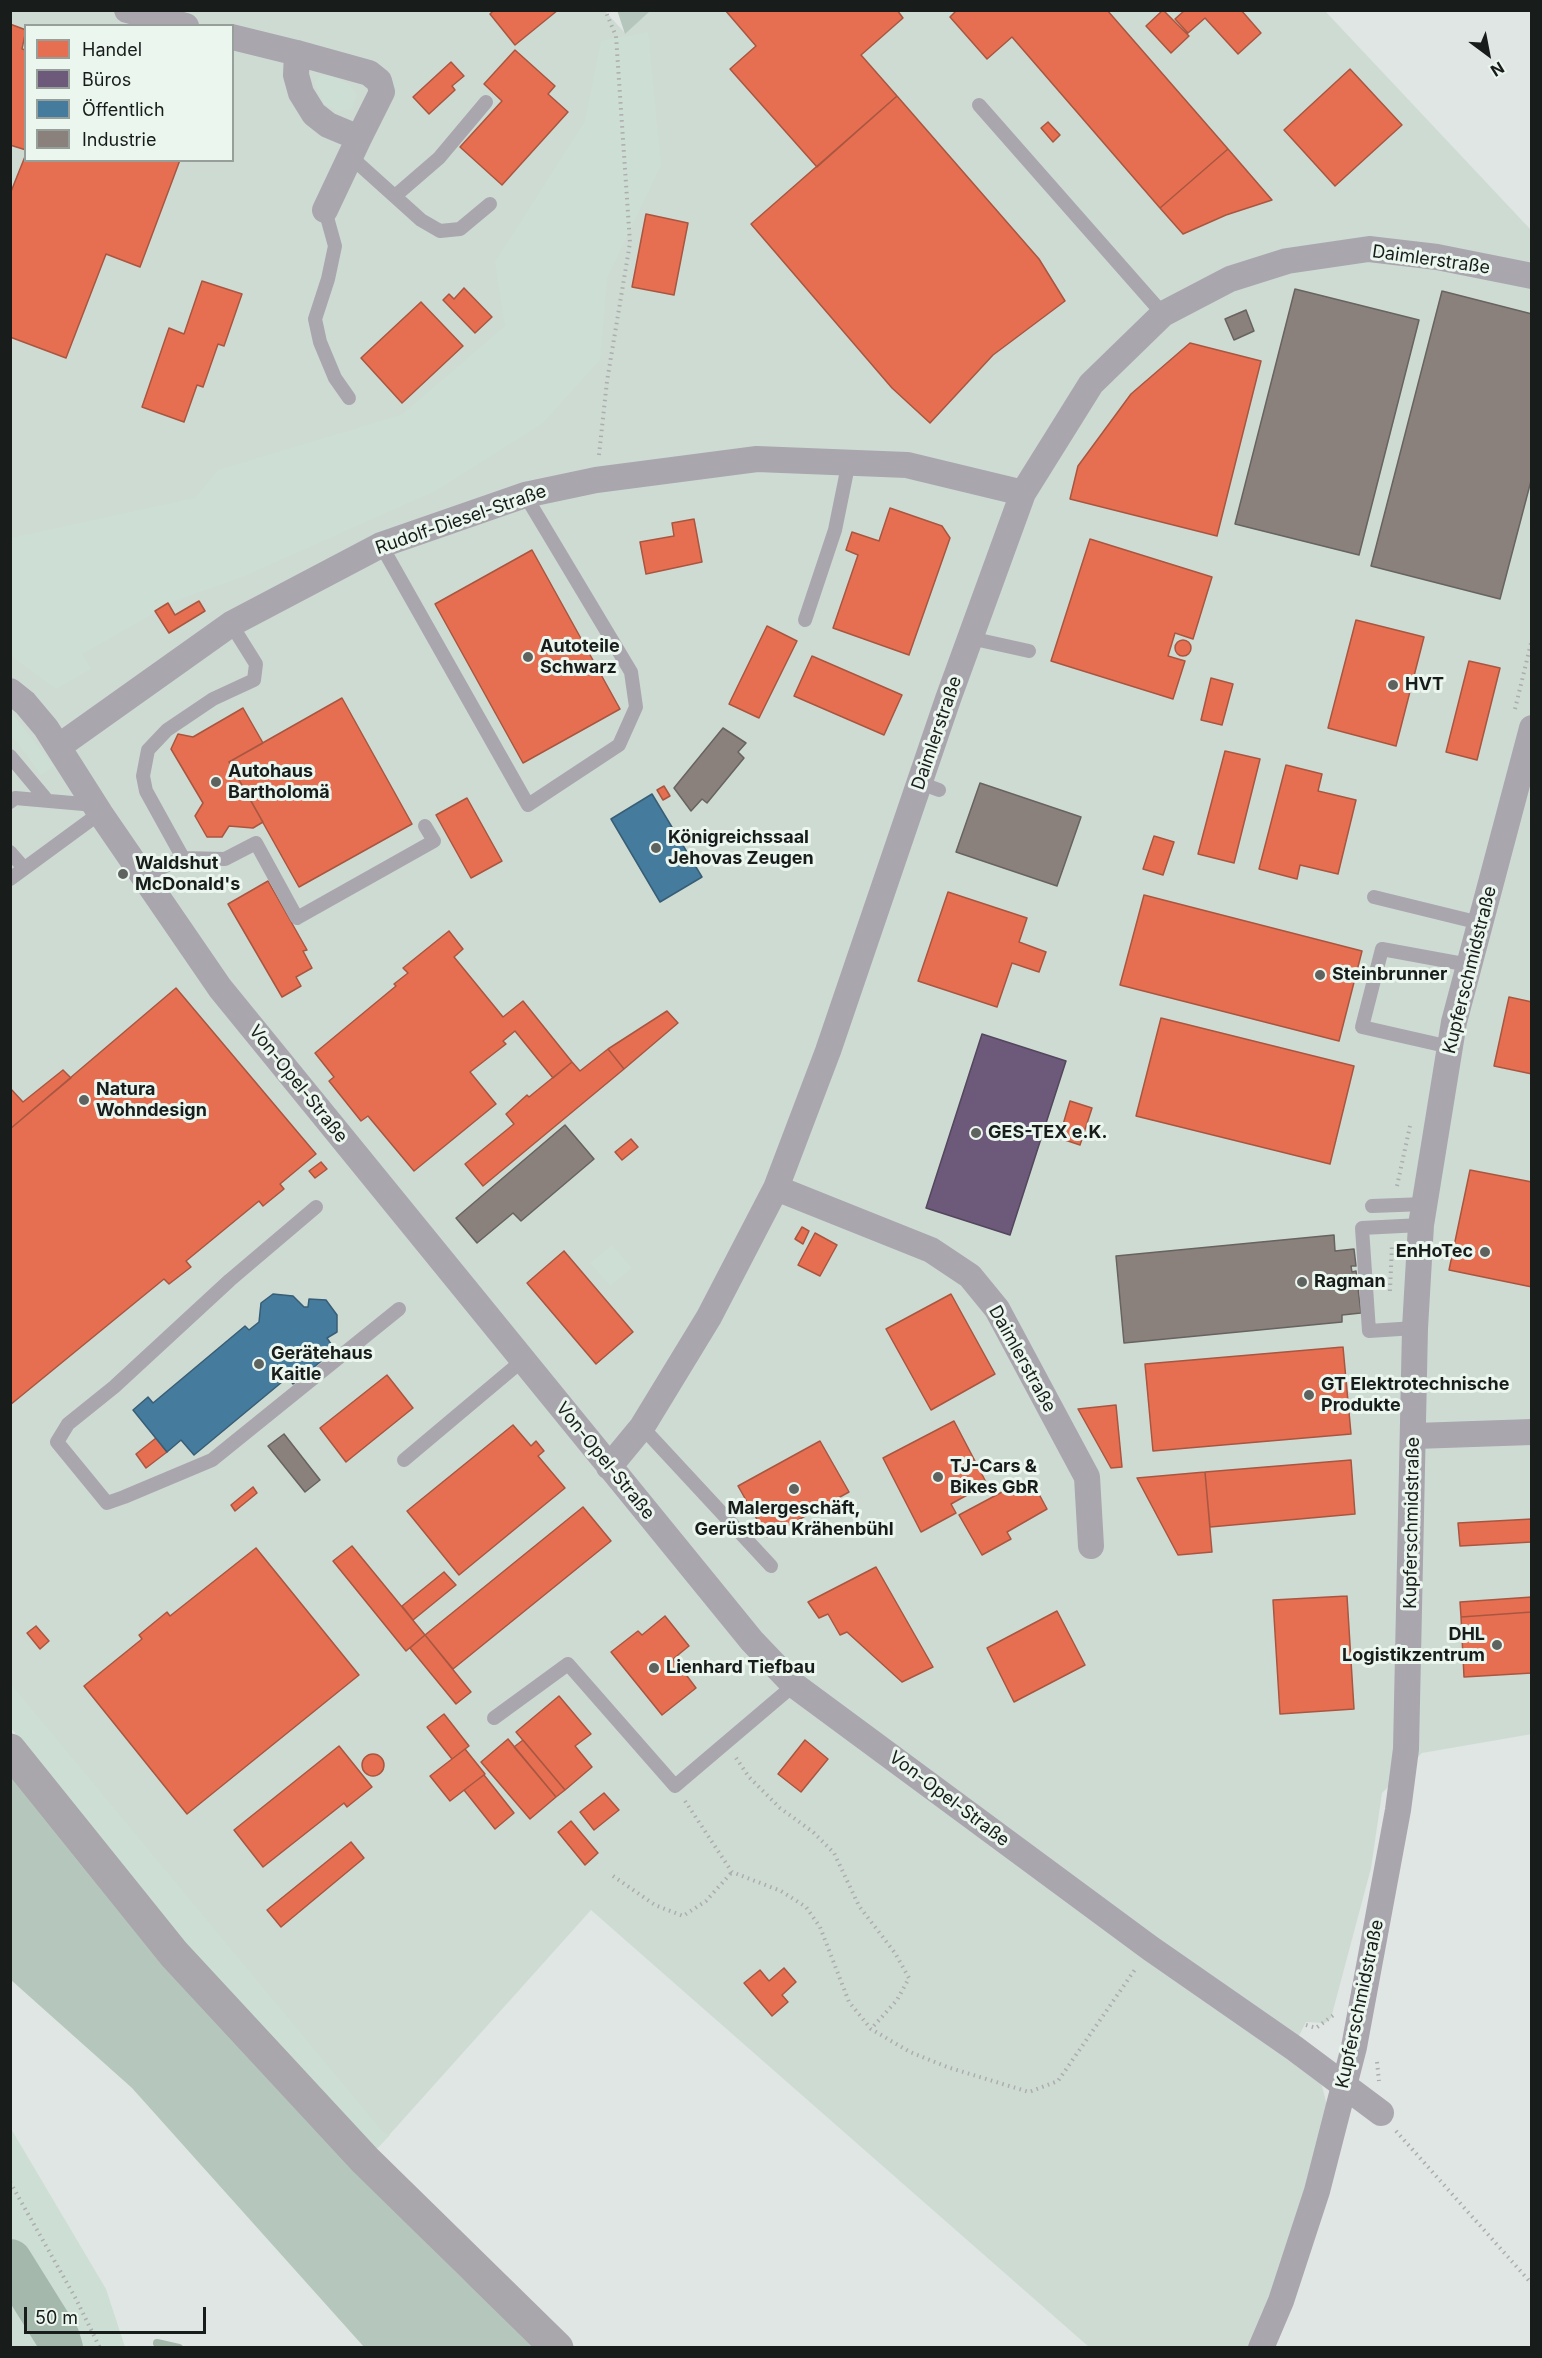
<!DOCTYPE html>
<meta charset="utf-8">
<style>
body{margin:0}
#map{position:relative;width:1542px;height:2358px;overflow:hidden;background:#e0e6e3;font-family:Inter,sans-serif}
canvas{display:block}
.frame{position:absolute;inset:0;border:12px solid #181c1a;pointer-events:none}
.legend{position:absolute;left:24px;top:24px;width:210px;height:138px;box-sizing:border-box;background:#ebf6ef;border:2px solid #979f9a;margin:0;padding:8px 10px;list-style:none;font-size:18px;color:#181c1a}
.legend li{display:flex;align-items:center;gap:12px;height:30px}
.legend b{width:30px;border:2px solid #979f9a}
.north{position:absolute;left:1458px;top:24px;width:60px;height:60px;-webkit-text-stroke:4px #ebf6ef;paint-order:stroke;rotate:148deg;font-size:16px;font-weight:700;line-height:24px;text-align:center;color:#181c1a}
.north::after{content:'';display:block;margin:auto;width:21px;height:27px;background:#181c1a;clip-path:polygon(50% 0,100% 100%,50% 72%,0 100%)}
.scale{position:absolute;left:24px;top:2307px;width:182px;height:27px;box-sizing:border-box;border:3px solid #181c1a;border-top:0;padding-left:8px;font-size:18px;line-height:21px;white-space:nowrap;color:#181c1a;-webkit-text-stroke:4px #ebf6ef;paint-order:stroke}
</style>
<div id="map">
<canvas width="1542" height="2358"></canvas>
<div class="frame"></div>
<ul class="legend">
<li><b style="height:16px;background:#e76f51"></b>Handel</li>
<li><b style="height:16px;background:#6d597a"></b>Büros</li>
<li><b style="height:16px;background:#457b9d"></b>Öffentlich</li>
<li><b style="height:16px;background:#8a817c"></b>Industrie</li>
</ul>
<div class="north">N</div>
<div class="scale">50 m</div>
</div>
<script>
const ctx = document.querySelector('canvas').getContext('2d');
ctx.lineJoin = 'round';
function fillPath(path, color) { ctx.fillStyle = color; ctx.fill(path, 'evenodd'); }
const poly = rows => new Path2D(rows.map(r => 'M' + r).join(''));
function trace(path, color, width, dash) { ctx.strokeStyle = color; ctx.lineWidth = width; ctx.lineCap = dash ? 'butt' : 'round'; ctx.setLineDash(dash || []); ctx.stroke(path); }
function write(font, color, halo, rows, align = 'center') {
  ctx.font = font + ' Inter,sans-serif'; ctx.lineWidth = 6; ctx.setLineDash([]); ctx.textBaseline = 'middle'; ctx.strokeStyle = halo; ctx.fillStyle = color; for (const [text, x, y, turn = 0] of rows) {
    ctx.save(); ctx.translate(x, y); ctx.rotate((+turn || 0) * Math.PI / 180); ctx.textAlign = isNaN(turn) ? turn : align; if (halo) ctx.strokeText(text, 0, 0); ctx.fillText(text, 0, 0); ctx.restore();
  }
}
fillPath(poly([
 [604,10,625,33,650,10,1325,11,1531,230,1532,1734,1422,1753,1382,1793,1371,1868,1331,2018,1325,2023,1306,2022,1287,2059,1321,2082,1328,2110,1261,2347,1089,2347,591,1910,373,2153,11,1728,11,11],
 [26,26,232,26,232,160,26,160]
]), '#cedbd3');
fillPath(poly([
 [648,32,661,165,607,278,600,360,543,423,437,490,242,577,177,600,82,654,91,669,56,689,11,656,11,538,195,498,218,470,401,415,505,326,495,262,585,121,601,41],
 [321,75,332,76,350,85,357,95,352,109,338,111,324,104,314,82],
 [11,712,54,766,41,775,17,742,11,737],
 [612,1245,632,1268,610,1286,590,1263],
 [10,1683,383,2132,390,2135,373,2153,182,1945,11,1728],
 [10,2127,106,2289,125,2347,11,2347]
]), '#cdded4');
fillPath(poly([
 [617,10,650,10,650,11,625,34],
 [10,1771,356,2173,461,2277,539,2347,364,2347,132,2088,11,1980]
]), '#b5c7bc');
const shops = poly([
 [494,10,558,10,515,45,490,14,494,10],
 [725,10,897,10,903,18,861,55,897,96,817,167,730,69,756,46,725,10],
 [957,10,1107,10,1228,149,1160,208,1012,37,987,59,950,17,957,10],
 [1163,10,1189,36,1171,53,1146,26,1163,10],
 [1185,10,1241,10,1261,33,1238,54,1205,18,1188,33,1175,19,1185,10],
 [10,24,26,30,22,49,26,50,26,150,10,145,10,24],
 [515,50,555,86,548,94,568,112,502,185,460,147,502,101,484,84,515,50],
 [451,62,464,76,452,86,455,90,429,114,413,97,451,62],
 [1350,69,1402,125,1335,186,1284,130,1350,69],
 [897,96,1039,259,1065,301,993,355,930,423,892,388,751,224,897,96],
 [1048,122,1060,135,1053,142,1041,128,1048,122],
 [1228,149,1272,200,1226,215,1183,234,1160,208,1228,149],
 [26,154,26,160,180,160,140,267,106,254,66,358,10,337,10,194,26,154],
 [646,214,688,223,674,295,632,287,646,214],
 [202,281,242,294,224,346,218,344,203,387,197,385,184,422,142,407,169,328,184,334,202,281],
 [464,288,492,317,475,333,443,300,449,294,454,299,464,288],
 [421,302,463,346,402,403,361,358,421,302],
 [1190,343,1261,361,1217,536,1070,499,1078,466,1131,394,1190,343],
 [890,508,942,526,950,538,909,655,833,628,858,555,846,550,852,532,879,541,890,508],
 [694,519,702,562,646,574,640,542,674,536,672,523,694,519],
 [1090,539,1212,577,1193,639,1175,633,1168,656,1185,661,1173,699,1051,661,1090,539],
 [532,550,620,709,523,763,435,604,532,550],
 [199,601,205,611,169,633,155,611,168,603,175,615,199,601],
 [1356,620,1424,637,1396,746,1328,728,1356,620],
 [767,626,797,641,759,718,729,704,767,626],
 '1175 648a8 8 0 1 1 16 0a8 8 0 1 1-16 0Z',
 [812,656,902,695,884,735,794,696,812,656],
 [1469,661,1500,668,1477,760,1446,752,1469,661],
 [1211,678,1233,684,1222,725,1201,720,1211,678],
 [342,698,412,824,299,887,229,762,342,698],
 [243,708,263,743,229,762,263,822,253,828,229,826,222,837,207,837,195,816,203,803,171,749,178,734,193,737,243,708],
 [1225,751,1260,759,1234,863,1198,854,1225,751],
 [1286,765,1322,774,1318,791,1356,800,1338,874,1300,865,1297,879,1259,869,1286,765],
 [664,786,670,796,663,800,657,790,664,786],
 [467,798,502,861,471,878,436,815,467,798],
 [1154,836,1174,842,1163,875,1143,869,1154,836],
 [268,881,307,950,303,951,312,968,296,977,301,986,282,997,228,904,268,881],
 [948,892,1027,918,1019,942,1046,952,1039,972,1012,963,997,1007,918,981,948,892],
 [1144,895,1362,951,1339,1041,1120,985,1144,895],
 [449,931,463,949,454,957,503,1017,523,1001,572,1062,553,1078,515,1031,503,1041,506,1044,470,1072,496,1104,414,1171,368,1116,361,1121,329,1081,334,1077,315,1053,396,986,394,984,408,973,403,968,449,931],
 [176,988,316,1154,280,1184,284,1189,263,1206,259,1201,186,1261,191,1267,169,1284,164,1279,10,1405,10,1129,176,988],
 [1509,997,1532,1002,1532,1074,1494,1066,1509,997],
 [667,1011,678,1023,624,1069,608,1049,667,1011],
 [1161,1018,1354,1066,1330,1164,1136,1116,1161,1018],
 [608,1049,624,1069,483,1186,465,1164,514,1124,506,1114,527,1095,529,1097,572,1062,580,1071,608,1049],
 [63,1070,71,1078,10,1129,10,1088,23,1102,63,1070],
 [1070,1101,1092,1108,1080,1145,1059,1138,1070,1101],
 [631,1139,638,1147,622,1160,615,1152,631,1139],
 [321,1162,327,1169,315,1178,309,1171,321,1162],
 [1470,1170,1532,1182,1532,1287,1449,1270,1470,1170],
 [802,1227,809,1231,803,1244,795,1239,802,1227],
 [815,1233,837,1245,820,1276,798,1265,815,1233],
 [564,1251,633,1332,596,1364,527,1283,564,1251],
 [951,1294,995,1374,931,1410,886,1329,951,1294],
 [1343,1347,1351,1434,1153,1451,1145,1364,1343,1347],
 [387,1375,413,1408,346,1462,320,1428,387,1375],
 [1116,1405,1122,1467,1111,1468,1078,1409,1116,1405],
 [954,1421,987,1484,951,1504,956,1513,921,1532,883,1458,954,1421],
 [513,1425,531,1446,536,1441,544,1451,538,1456,565,1488,459,1575,407,1511,513,1425],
 [156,1438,167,1452,146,1468,136,1454,156,1438],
 [820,1441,849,1492,767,1537,738,1486,820,1441],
 [1351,1460,1355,1514,1210,1527,1205,1472,1351,1460],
 [1205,1472,1212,1552,1178,1555,1137,1478,1205,1472],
 [1033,1483,1047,1509,1007,1532,1011,1539,982,1555,959,1515,1017,1484,1021,1490,1033,1483],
 [253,1487,257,1493,235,1511,231,1505,253,1487],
 [583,1507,611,1541,453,1669,425,1635,583,1507],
 [1532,1519,1532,1542,1460,1546,1458,1523,1532,1519],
 [352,1546,425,1635,406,1651,333,1561,352,1546],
 [256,1548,359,1675,187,1814,84,1686,142,1639,139,1635,167,1612,170,1616,256,1548],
 [876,1567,933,1667,902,1682,847,1632,840,1635,828,1614,819,1618,808,1602,876,1567],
 [444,1572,456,1585,413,1620,402,1606,444,1572],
 [1347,1596,1354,1709,1280,1714,1273,1600,1347,1596],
 [1532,1597,1532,1612,1461,1617,1460,1602,1532,1597],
 [1057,1611,1085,1665,1014,1702,987,1648,1057,1611],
 [1532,1612,1532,1673,1464,1677,1461,1617,1532,1612],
 [665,1616,689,1646,673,1659,677,1664,684,1665,684,1672,696,1688,662,1715,611,1652,638,1631,642,1635,665,1616],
 [36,1626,49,1641,40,1649,27,1633,36,1626],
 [425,1635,471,1692,456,1704,410,1648,425,1635],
 [559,1696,591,1734,575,1746,592,1767,565,1790,516,1732,559,1696],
 [444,1714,469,1746,452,1759,427,1727,444,1714],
 [508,1739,556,1797,530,1819,481,1762,508,1739],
 [523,1740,565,1790,556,1797,514,1747,523,1740],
 [805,1740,828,1759,801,1792,778,1774,805,1740],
 [339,1746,372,1787,347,1807,344,1803,263,1867,234,1830,339,1746],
 [465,1749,485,1774,450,1801,430,1776,465,1749],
 '362 1765a11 11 0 1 1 22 0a11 11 0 1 1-22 0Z',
 [484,1775,514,1813,495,1829,464,1790,484,1775],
 [604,1793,619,1810,594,1830,580,1812,604,1793],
 [571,1821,598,1853,585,1865,558,1832,571,1821],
 [351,1842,364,1858,281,1927,267,1910,351,1842],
 [784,1968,796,1982,782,1995,788,2002,772,2016,744,1983,760,1970,769,1981,784,1968]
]);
fillPath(shops, '#e76f51');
trace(shops, '#a95640', 1.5);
const offices = poly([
 [982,1034,1066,1061,1010,1235,926,1208,982,1034]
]);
fillPath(offices, '#6d597a');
trace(offices, '#54475d', 1.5);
const public = poly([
 [652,794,702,877,660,902,611,819,652,794],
 [273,1294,293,1296,304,1307,308,1307,309,1299,326,1300,337,1315,337,1332,327,1338,335,1350,293,1384,288,1377,194,1455,181,1440,167,1452,133,1410,148,1397,153,1403,245,1326,249,1330,259,1322,261,1303,273,1294]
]);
fillPath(public, '#457b9d');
trace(public, '#385e76', 1.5);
const industry = poly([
 [1295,289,1419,320,1359,555,1235,524,1295,289],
 [1442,291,1532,314,1532,477,1500,599,1371,566,1442,291],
 [1246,310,1254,331,1234,340,1225,319,1246,310],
 [723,728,746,743,738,752,744,758,707,803,702,799,691,811,674,788,723,728],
 [980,783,1081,817,1057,886,956,852,980,783],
 [565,1125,594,1159,521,1221,513,1213,477,1243,456,1218,565,1125],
 [1334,1235,1335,1251,1354,1249,1356,1266,1351,1266,1352,1272,1356,1271,1361,1313,1342,1315,1342,1322,1124,1343,1116,1256,1334,1235],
 [284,1434,320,1480,305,1492,268,1446,284,1434]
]);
fillPath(industry, '#8a817c');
trace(industry, '#68635f', 1.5);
trace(poly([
 [157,2343,179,2348]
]), '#a4b9ac', 8);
trace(poly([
 [10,2261,58,2338,61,2348]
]), '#a4b9ac', 44);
trace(poly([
 [599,455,607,381,630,243,616,36,605,10],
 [1515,709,1532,639],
 [1397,1186,1410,1126],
 [1390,1291,1392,1244],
 [736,1758,749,1777,780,1808,813,1832,834,1853,859,1906,895,1953,909,1978,897,2000,871,2029],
 [685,1801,732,1872,781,1891,806,1907,820,1927,849,2002,871,2029,910,2052,947,2067,1029,2092,1058,2081,1136,1968],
 [613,1876,655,1905,683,1916,706,1901,732,1872],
 [1306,2025,1316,2028,1335,2014],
 [1377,2062,1379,2081],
 [1396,2131,1532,2284],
 [10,2182,76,2299,100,2348]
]), '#adacae', 4, [1.5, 4.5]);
trace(poly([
 [979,105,1163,314],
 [351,157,421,220,440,231,460,229,490,204],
 [395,196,439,158,486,102],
 [325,210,335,246,328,279,315,319,320,342,335,378,349,398],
 [381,545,528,805,619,745,636,707,631,672,525,495],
 [805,620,835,530,849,461],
 [970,638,1029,651],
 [10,756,46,799],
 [920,783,939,790],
 [10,802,15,798,95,805],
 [10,852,24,868],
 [183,858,225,859,256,843,297,918,434,841,425,826],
 [143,876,183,858,146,791,143,776,148,750,167,730,213,699,254,680,256,664,231,624],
 [10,879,100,813],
 [1374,897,1480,923],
 [1450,1047,1362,1027,1382,949,1469,965],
 [1372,1206,1425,1204],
 [316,1207,230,1280,114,1387,68,1424,57,1442,107,1503,124,1497,212,1460,399,1309],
 [1415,1328,1369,1331,1362,1228,1421,1225],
 [642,1427,771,1566],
 [404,1460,523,1360],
 [494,1718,568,1664,675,1786,794,1685]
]), '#aaa6ad', 14);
trace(poly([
 [127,10,186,26],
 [232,37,297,53,369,73,379,81,382,92,359,138,328,125,314,114,301,93,296,75,297,53],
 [325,210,359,138],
 [10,691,25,703,46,728,100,813,220,988,752,1641,794,1685,1150,1948,1294,2048,1381,2113],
 [58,747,231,624,381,545,525,495,596,480,757,459,907,465,1023,493],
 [776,1188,931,1250,970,1276,997,1309,1087,1477,1091,1546],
 [1415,1436,1532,1432],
 [609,1467,642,1427,709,1317,776,1188,828,1051,948,699,1023,493,1091,384,1163,314,1230,279,1287,261,1369,249,1437,257,1532,276],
 [1261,2348,1281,2301,1317,2191,1354,2047,1398,1810,1406,1749,1415,1328,1421,1225,1454,1022,1532,728]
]), '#aaa6ad', 26);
trace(poly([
 [10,1750,174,1954,365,2160,557,2348]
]), '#a9a6ac', 33);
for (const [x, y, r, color] of [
 [528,657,6,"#5e6360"],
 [1393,685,6,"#5e6360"],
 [216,782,6,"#5e6360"],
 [656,848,6,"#5e6360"],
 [123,874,6,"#5e6360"],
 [1320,975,6,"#5e6360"],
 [84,1100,6,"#5e6360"],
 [976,1133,6,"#5e6360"],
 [1485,1252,6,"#5e6360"],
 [1302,1282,6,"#5e6360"],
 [259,1364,6,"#5e6360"],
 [1309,1395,6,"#5e6360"],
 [938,1477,6,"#5e6360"],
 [794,1489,6,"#5e6360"],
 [1497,1645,6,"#5e6360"],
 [654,1668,6,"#5e6360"]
]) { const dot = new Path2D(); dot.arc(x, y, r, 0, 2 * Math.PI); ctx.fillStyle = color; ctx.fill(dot); trace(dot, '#ebf6ef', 2); }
write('18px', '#181c1a', '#ebf6ef', [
 ["Daimlerstraße",1431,260,8],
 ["Rudolf-Diesel-Straße",461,520,-19],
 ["Daimlerstraße",937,733,-71],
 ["Kupferschmidstraße",1470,970,-76],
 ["Von-Opel-Straße",298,1084,51],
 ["Daimlerstraße",1022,1359,61],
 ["Von-Opel-Straße",605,1461,51],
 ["Kupferschmidstraße",1412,1523,-89],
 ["Von-Opel-Straße",949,1799,37],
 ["Kupferschmidstraße",1360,2004,-78]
]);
write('bold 18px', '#181c1a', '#ebf6ef', [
 ["Autoteile",540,647],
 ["Schwarz",540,668],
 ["HVT",1405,685],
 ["Autohaus",228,772],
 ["Bartholomä",228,793],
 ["Königreichssaal",668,838],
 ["Jehovas Zeugen",668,859],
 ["Waldshut",135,864],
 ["McDonald's",135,885],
 ["Steinbrunner",1332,975],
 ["Natura",96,1090],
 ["Wohndesign",96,1111],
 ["GES-TEX e.K.",988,1133],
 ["EnHoTec",1473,1252,"right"],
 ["Ragman",1314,1282],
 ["Gerätehaus",271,1354],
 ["Kaitle",271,1375],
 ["GT Elektrotechnische",1321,1385],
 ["Produkte",1321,1406],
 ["TJ-Cars &",950,1467],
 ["Bikes GbR",950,1488],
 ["Malergeschäft,",794,1509,"center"],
 ["Gerüstbau Krähenbühl",794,1530,"center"],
 ["DHL",1485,1635,"right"],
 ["Logistikzentrum",1485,1656,"right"],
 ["Lienhard Tiefbau",666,1668]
], 'left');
</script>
